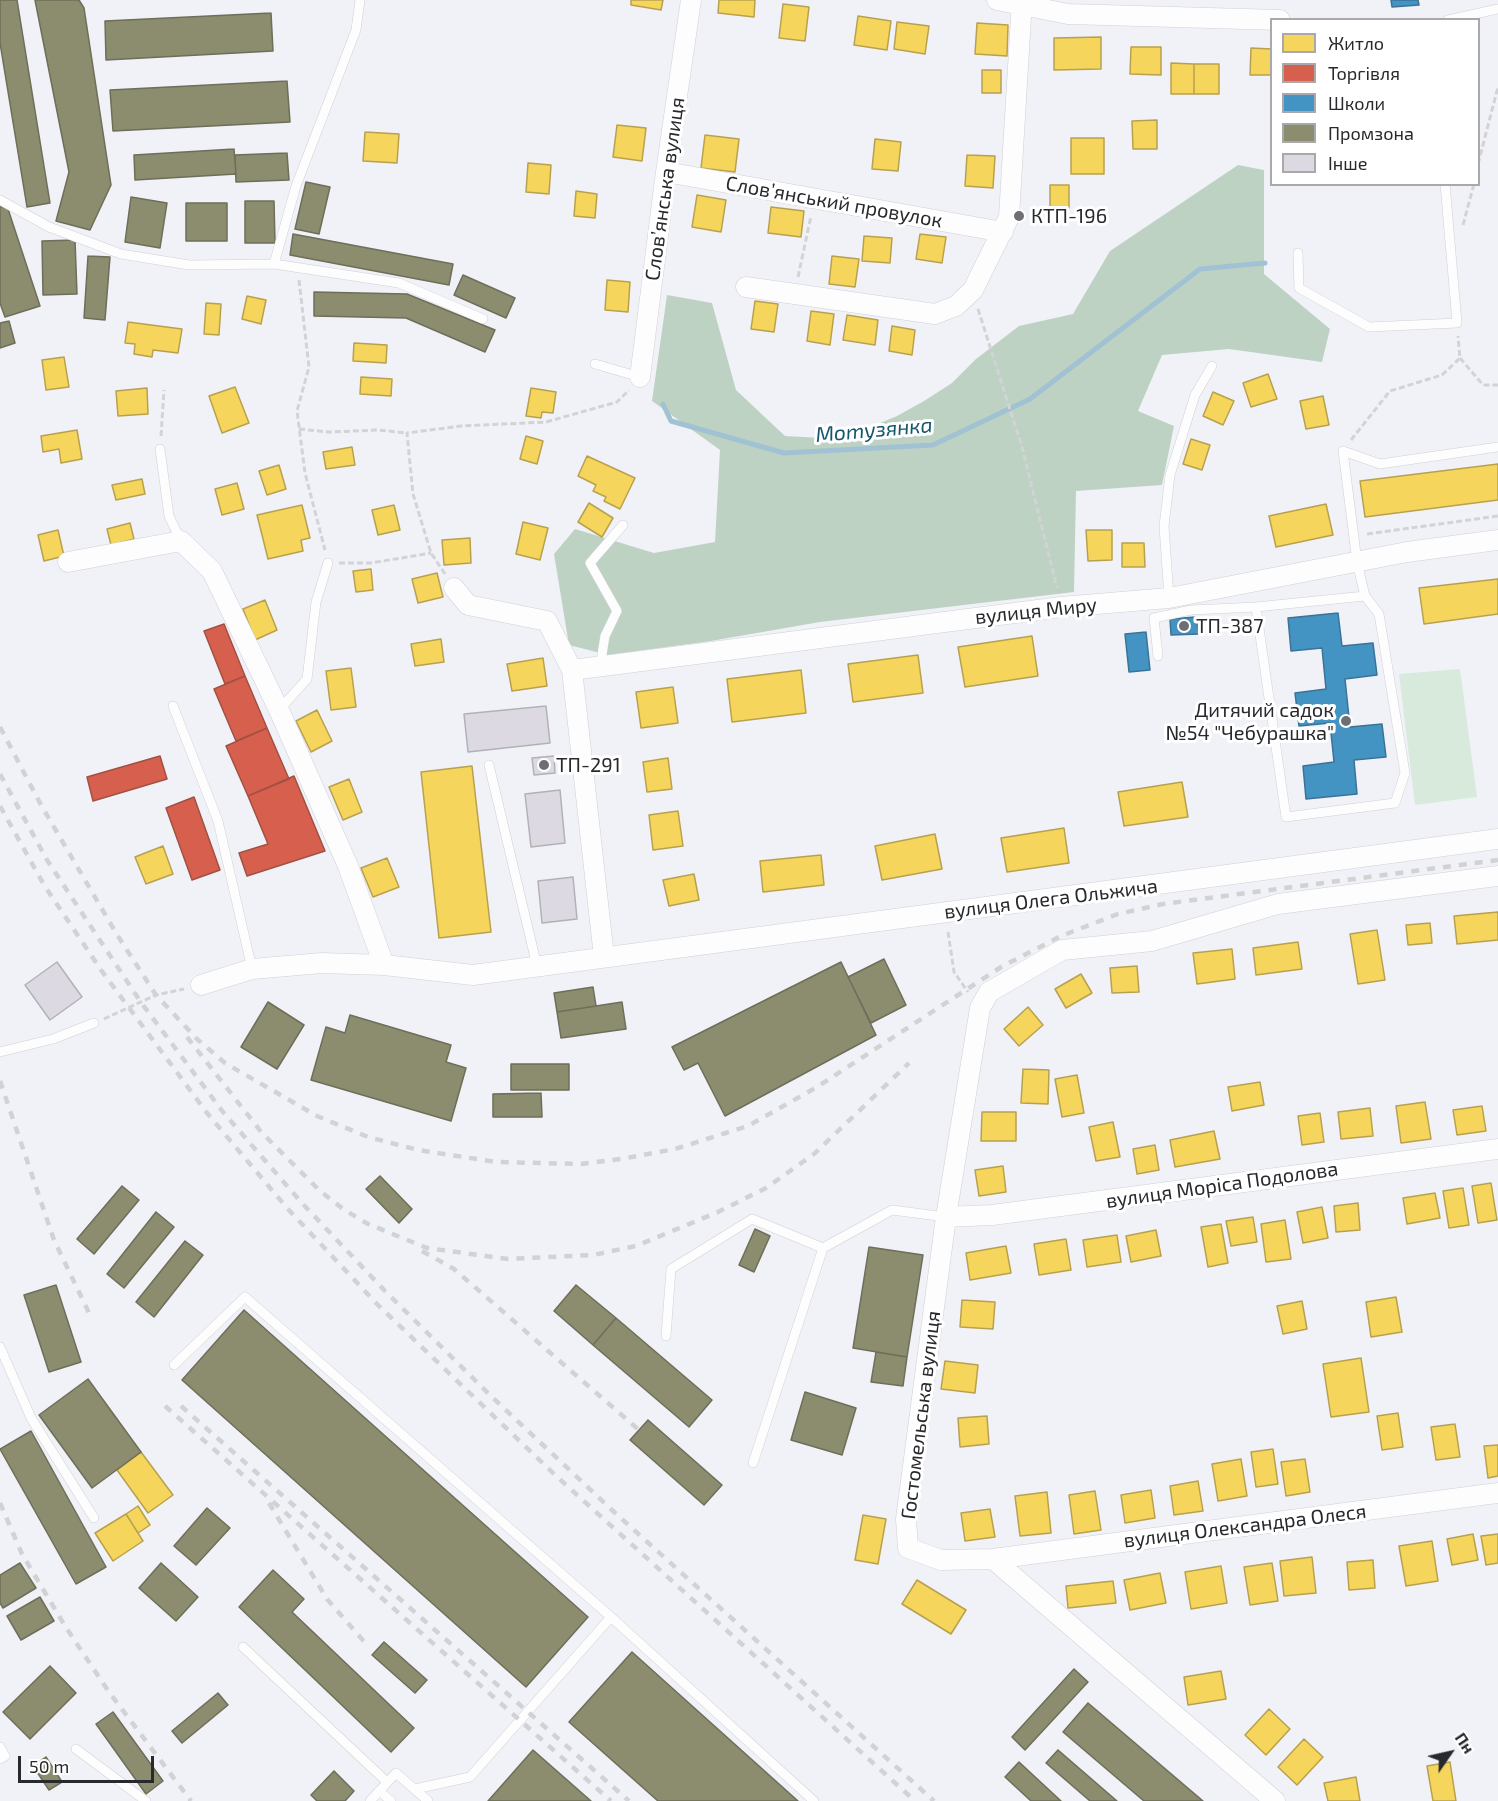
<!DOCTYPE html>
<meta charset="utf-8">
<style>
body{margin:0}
#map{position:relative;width:1498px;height:1801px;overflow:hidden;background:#f1f2f8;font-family:"Exo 2",sans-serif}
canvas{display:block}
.legend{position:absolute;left:1270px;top:18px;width:210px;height:168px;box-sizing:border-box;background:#fff;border:2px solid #a9a9ab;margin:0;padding:8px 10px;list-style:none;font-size:18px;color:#28292d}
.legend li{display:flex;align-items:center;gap:12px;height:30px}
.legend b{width:30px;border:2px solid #a9a9ab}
.north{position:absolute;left:1420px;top:1723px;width:60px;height:60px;-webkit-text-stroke:4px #fff;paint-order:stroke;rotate:56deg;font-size:16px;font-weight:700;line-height:24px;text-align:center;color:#28292d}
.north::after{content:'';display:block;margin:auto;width:21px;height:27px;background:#28292d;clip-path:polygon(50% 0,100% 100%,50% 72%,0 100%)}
.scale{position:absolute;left:18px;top:1756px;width:136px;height:27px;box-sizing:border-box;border:3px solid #28292d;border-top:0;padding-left:8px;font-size:18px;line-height:21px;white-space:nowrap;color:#28292d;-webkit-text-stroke:4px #fff;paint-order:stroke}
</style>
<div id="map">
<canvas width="1498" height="1801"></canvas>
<ul class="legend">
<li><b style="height:16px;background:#f6d55c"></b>Житло</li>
<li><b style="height:16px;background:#d6604d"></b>Торгівля</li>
<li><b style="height:16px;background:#4393c3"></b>Школи</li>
<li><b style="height:16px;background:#8c8c6e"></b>Промзона</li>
<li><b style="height:16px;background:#dcd9e3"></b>Інше</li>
</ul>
<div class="north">Пн</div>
<div class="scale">50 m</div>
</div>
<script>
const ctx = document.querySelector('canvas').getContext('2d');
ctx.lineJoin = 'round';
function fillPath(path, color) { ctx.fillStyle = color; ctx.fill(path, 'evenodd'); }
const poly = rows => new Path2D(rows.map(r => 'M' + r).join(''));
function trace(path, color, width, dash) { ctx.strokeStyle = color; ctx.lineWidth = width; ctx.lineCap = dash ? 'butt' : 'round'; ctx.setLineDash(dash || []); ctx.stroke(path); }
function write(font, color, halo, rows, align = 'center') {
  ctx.font = font + ' "Exo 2",sans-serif'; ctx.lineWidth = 6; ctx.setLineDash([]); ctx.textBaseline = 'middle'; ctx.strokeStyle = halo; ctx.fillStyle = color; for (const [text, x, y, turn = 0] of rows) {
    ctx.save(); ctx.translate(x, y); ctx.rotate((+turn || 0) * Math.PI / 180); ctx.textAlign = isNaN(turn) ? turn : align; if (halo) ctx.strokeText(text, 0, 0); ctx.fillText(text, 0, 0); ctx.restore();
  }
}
fillPath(poly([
 [1460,669,1477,797,1415,805,1399,674]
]), '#d7eadc');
fillPath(poly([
 [1238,165,1264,170,1264,274,1330,329,1322,362,1229,349,1162,355,1138,411,1174,426,1162,485,1076,491,1074,592,820,622,711,641,608,655,569,645,554,554,575,529,654,553,715,542,720,450,652,401,667,295,712,303,736,390,785,436,842,439,897,416,924,401,952,383,976,359,1019,326,1073,314,1110,251]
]), '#bed2c4');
const homes = poly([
 [631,0,663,0,661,10,631,5,631,0],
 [719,0,755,0,754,17,718,13,719,0],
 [783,4,809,7,805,41,779,38,783,4],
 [858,16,891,21,887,50,854,45,858,16],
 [897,22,929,26,925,54,894,49,897,22],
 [977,23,1008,25,1007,56,975,54,977,23],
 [1101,37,1101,69,1054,70,1054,38,1101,37],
 [1131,47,1161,47,1161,75,1130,74,1131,47],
 [1251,48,1272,49,1272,75,1250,75,1251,48],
 [1171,63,1194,64,1194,94,1171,94,1171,63],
 [1194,64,1219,64,1219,94,1194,94,1194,64],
 [982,70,1001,70,1001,93,982,93,982,70],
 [1157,120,1157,149,1133,149,1132,121,1157,120],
 [617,125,646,128,642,161,613,157,617,125],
 [365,132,399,134,397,163,363,161,365,132],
 [705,135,739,139,735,172,701,168,705,135],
 [1071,138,1104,138,1104,174,1071,174,1071,138],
 [875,139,901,142,898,171,872,169,875,139],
 [967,155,995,156,993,188,965,186,967,155],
 [528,163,551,165,549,194,526,192,528,163],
 [1050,185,1069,185,1069,208,1050,208,1050,185],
 [576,191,597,194,595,218,574,216,576,191],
 [697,195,726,200,721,232,692,227,697,195],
 [771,207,804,211,801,237,768,233,771,207],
 [920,234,946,237,942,263,916,259,920,234],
 [864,236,892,238,890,263,862,261,864,236],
 [832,256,859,259,855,287,829,284,832,256],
 [607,280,630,282,628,312,605,310,607,280],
 [247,296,266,300,261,324,242,319,247,296],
 [755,301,778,304,774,332,751,329,755,301],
 [206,303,221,304,219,335,204,334,206,303],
 [811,311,834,314,830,345,807,341,811,311],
 [847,315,878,320,875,345,843,340,847,315],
 [128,322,182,329,178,353,153,350,152,357,134,354,135,344,125,343,128,322],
 [892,326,915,330,912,355,889,351,892,326],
 [354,343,387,345,386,363,353,361,354,343],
 [64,357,69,387,46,390,42,360,64,357],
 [1268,374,1277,399,1251,407,1243,383,1268,374],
 [361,377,392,379,391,396,360,394,361,377],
 [235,387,249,423,222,433,209,396,235,387],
 [147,388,148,414,118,416,116,391,147,388],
 [531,388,556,392,553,413,542,412,541,418,526,416,531,388],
 [1213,392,1234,401,1223,425,1203,416,1213,392],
 [1323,396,1329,425,1306,429,1300,401,1323,396],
 [77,430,82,459,61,463,59,449,43,452,41,436,77,430],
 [526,436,543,441,537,464,520,459,526,436],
 [1191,439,1210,445,1202,470,1183,464,1191,439],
 [352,447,355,465,326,469,323,452,352,447],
 [587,456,635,478,620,509,604,501,606,497,593,491,596,485,578,476,587,456],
 [1498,464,1498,500,1365,517,1360,481,1498,464],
 [279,465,286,489,267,495,259,471,279,465],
 [142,479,145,494,116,500,112,485,142,479],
 [237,483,244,509,222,515,215,489,237,483],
 [589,503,613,518,602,537,578,522,589,503],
 [1326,504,1333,535,1276,547,1269,516,1326,504],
 [302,505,310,538,301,540,303,551,268,559,257,515,302,505],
 [394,505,400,530,378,535,372,510,394,505],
 [523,522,548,528,540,560,516,554,523,522],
 [130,523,134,539,111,545,107,529,130,523],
 [58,530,64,556,44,561,38,535,58,530],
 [1086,530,1112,530,1112,560,1088,561,1086,530],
 [470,538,471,563,444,565,442,540,470,538],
 [1122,543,1144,543,1145,567,1122,567,1122,543],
 [371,569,373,590,356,592,353,571,371,569],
 [437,573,443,597,418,603,412,579,437,573],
 [1498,579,1498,614,1424,624,1419,588,1498,579],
 [265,600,277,630,255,640,243,609,265,600],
 [1032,636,1038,676,965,687,958,647,1032,636],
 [441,639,444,662,415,666,411,644,441,639],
 [918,655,923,693,853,702,848,664,918,655],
 [543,658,547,686,512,691,507,664,543,658],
 [351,668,356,707,331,710,326,671,351,668],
 [801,670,806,713,732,722,727,679,801,670],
 [673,687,678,723,641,728,636,692,673,687],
 [317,710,332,741,311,752,296,721,317,710],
 [668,758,672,789,647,792,643,762,668,758],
 [472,766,491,932,439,938,421,772,472,766],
 [349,779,362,812,343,820,329,787,349,779],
 [1182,782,1188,817,1124,826,1118,792,1182,782],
 [678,811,683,846,653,850,649,815,678,811],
 [1064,828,1069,863,1007,872,1001,838,1064,828],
 [935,834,942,869,882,880,875,846,935,834],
 [163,846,173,874,146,884,135,857,163,846],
 [821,855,824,885,763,892,760,861,821,855],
 [387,858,399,887,373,897,361,868,387,858],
 [694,874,699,900,669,906,663,880,694,874],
 [1498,912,1498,940,1457,944,1454,916,1498,912],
 [1430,923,1432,943,1408,945,1406,925,1430,923],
 [1377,930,1385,980,1358,984,1350,934,1377,930],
 [1298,942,1302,969,1256,975,1253,948,1298,942],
 [1232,949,1235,979,1197,984,1193,953,1232,949],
 [1137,966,1139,992,1112,993,1110,968,1137,966],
 [1081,974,1092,993,1066,1008,1055,989,1081,974],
 [1028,1007,1043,1025,1019,1046,1004,1029,1028,1007],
 [1023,1069,1049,1070,1048,1104,1021,1103,1023,1069],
 [1077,1075,1084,1113,1062,1117,1055,1079,1077,1075],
 [1260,1082,1264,1105,1232,1111,1228,1087,1260,1082],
 [1425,1102,1431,1139,1401,1143,1396,1106,1425,1102],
 [1482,1106,1486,1131,1457,1135,1453,1110,1482,1106],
 [1370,1108,1373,1136,1341,1139,1338,1112,1370,1108],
 [982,1112,1016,1112,1016,1141,981,1141,982,1112],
 [1320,1113,1324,1142,1302,1145,1298,1116,1320,1113],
 [1113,1122,1120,1157,1096,1161,1089,1127,1113,1122],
 [1214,1131,1220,1159,1175,1167,1170,1140,1214,1131],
 [1155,1145,1159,1170,1137,1174,1133,1149,1155,1145],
 [1003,1166,1006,1192,979,1196,975,1170,1003,1166],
 [1491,1183,1497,1220,1478,1223,1472,1186,1491,1183],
 [1463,1188,1469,1225,1449,1228,1443,1191,1463,1188],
 [1435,1193,1440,1218,1407,1224,1403,1198,1435,1193],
 [1358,1203,1360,1230,1336,1232,1334,1206,1358,1203],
 [1322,1207,1328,1238,1303,1243,1297,1212,1322,1207],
 [1253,1217,1257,1242,1231,1246,1226,1221,1253,1217],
 [1285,1220,1291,1259,1266,1262,1261,1224,1285,1220],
 [1221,1224,1228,1263,1208,1267,1201,1227,1221,1224],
 [1156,1230,1161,1256,1131,1262,1126,1236,1156,1230],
 [1117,1235,1121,1262,1087,1267,1083,1240,1117,1235],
 [1066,1239,1071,1270,1039,1275,1034,1244,1066,1239],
 [1006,1246,1011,1273,970,1280,966,1253,1006,1246],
 [1396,1297,1402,1332,1371,1337,1366,1302,1396,1297],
 [962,1300,995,1302,993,1329,960,1327,962,1300],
 [1302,1301,1307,1329,1283,1334,1277,1306,1302,1301],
 [1361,1358,1369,1412,1331,1417,1323,1364,1361,1358],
 [945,1361,978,1365,975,1393,941,1389,945,1361],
 [1398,1413,1403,1447,1382,1450,1377,1416,1398,1413],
 [987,1416,989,1444,960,1447,958,1418,987,1416],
 [1455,1424,1460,1457,1436,1460,1431,1427,1455,1424],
 [1498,1445,1498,1476,1488,1478,1484,1446,1498,1445],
 [1273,1449,1278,1484,1256,1487,1251,1452,1273,1449],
 [141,1452,173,1495,148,1513,117,1470,141,1452],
 [1241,1459,1247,1496,1218,1501,1212,1464,1241,1459],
 [1305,1459,1310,1492,1286,1496,1281,1462,1305,1459],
 [1198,1481,1203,1511,1174,1515,1170,1486,1198,1481],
 [1151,1490,1155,1518,1125,1523,1121,1495,1151,1490],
 [1095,1491,1101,1530,1074,1534,1069,1495,1095,1491],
 [1047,1492,1051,1533,1020,1536,1015,1496,1047,1492],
 [138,1506,150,1525,138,1533,126,1514,138,1506],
 [990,1509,995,1537,965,1541,961,1513,990,1509],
 [126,1514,143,1541,113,1561,95,1533,126,1514],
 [863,1515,886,1519,878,1564,855,1560,863,1515],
 [1473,1534,1478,1560,1452,1565,1447,1539,1473,1534],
 [1498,1534,1498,1563,1486,1565,1481,1536,1498,1534],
 [1432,1541,1438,1581,1406,1586,1399,1546,1432,1541],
 [1312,1557,1316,1593,1284,1596,1280,1561,1312,1557],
 [1373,1560,1375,1588,1349,1590,1347,1562,1373,1560],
 [1272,1563,1278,1601,1250,1605,1244,1567,1272,1563],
 [1221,1566,1227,1603,1191,1609,1185,1572,1221,1566],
 [1160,1573,1166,1603,1130,1610,1124,1580,1160,1573],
 [917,1580,966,1610,951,1634,902,1604,917,1580],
 [1113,1581,1116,1603,1068,1608,1066,1586,1113,1581],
 [1221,1671,1226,1699,1188,1705,1184,1677,1221,1671],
 [1269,1709,1290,1729,1266,1755,1245,1735,1269,1709],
 [1304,1739,1323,1757,1297,1785,1278,1767,1304,1739],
 [1450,1762,1456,1801,1433,1801,1427,1766,1450,1762],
 [1356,1777,1360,1801,1328,1801,1324,1783,1356,1777]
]);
fillPath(homes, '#f6d55c');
trace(homes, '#b8a14e', 1.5);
const shops = poly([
 [224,624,245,676,225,684,204,631,224,624],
 [245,676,267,728,236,741,214,689,245,676],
 [267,728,289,779,248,796,226,746,267,728],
 [160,756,167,779,93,801,87,777,160,756],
 [294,776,325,851,247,876,239,853,268,844,248,796,294,776],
 [194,797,220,870,192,880,166,808,194,797]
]);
fillPath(shops, '#d6604d');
trace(shops, '#a25043', 1.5);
const schools = poly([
 [1391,0,1418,0,1419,5,1392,7,1391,0],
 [1338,613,1342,646,1373,643,1377,675,1345,679,1350,727,1382,724,1386,757,1354,760,1357,794,1306,799,1303,766,1334,762,1330,723,1299,726,1295,693,1326,689,1322,648,1291,651,1288,618,1338,613],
 [1196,617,1199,634,1171,635,1170,619,1196,617],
 [1146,632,1150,670,1129,672,1125,634,1146,632]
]);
fillPath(schools, '#4393c3');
trace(schools, '#3b7396', 1.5);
const industry = poly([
 [0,0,17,0,50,203,27,207,0,43,0,0],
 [35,0,79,0,84,8,111,185,90,230,56,221,69,172,35,0],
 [271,13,273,51,106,60,105,21,271,13],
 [287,81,290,122,113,131,110,90,287,81],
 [234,149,236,174,135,180,134,155,234,149],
 [287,153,289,180,236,182,235,155,287,153],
 [306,182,330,187,319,234,295,229,306,182],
 [131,197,167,203,160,248,125,242,131,197],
 [245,201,274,201,275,243,245,243,245,201],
 [186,203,227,203,227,241,186,241,186,203],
 [0,206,8,209,40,306,5,317,0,303,0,206],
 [293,234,453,264,449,285,290,255,293,234],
 [75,240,77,294,43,295,42,241,75,240],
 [88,256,110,257,105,320,84,318,88,256],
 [463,275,515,298,506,318,454,295,463,275],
 [314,292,407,294,495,330,485,352,406,318,314,316,314,292],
 [9,321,15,343,0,348,0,323,9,321],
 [884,959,906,1005,871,1023,848,977,884,959],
 [841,962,876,1035,725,1116,698,1063,684,1070,672,1047,841,962],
 [593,987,596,1006,557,1012,554,993,593,987],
 [268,1002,304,1025,277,1069,241,1047,268,1002],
 [622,1002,626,1029,561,1038,557,1012,622,1002],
 [350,1015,451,1045,446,1062,466,1068,451,1121,311,1080,326,1027,345,1033,350,1015],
 [511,1064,569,1064,569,1090,511,1090,511,1064],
 [541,1093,542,1117,493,1117,493,1094,541,1093],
 [380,1176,412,1209,399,1223,366,1189,380,1176],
 [122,1186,139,1200,94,1254,77,1239,122,1186],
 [156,1212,174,1227,124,1288,107,1274,156,1212],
 [755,1229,770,1236,754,1272,739,1265,755,1229],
 [185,1241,203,1255,154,1317,136,1302,185,1241],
 [869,1247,923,1255,907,1357,853,1348,869,1247],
 [56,1285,81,1362,49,1372,24,1295,56,1285],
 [576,1285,616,1318,593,1345,554,1311,576,1285],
 [244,1310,588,1617,526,1687,182,1380,244,1310],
 [616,1318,712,1400,689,1427,593,1345,616,1318],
 [876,1352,907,1357,903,1386,871,1382,876,1352],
 [88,1379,141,1452,92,1488,39,1415,88,1379],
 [805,1392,856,1408,842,1455,791,1440,805,1392],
 [648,1420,722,1485,704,1505,630,1440,648,1420],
 [31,1431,106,1567,76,1584,0,1449,31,1431],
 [207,1508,230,1528,196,1565,174,1546,207,1508],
 [20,1563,36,1588,3,1608,0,1603,0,1575,20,1563],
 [161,1563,198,1597,176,1621,139,1588,161,1563],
 [273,1570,304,1599,292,1612,414,1728,391,1752,239,1607,273,1570],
 [40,1597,54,1621,21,1640,7,1616,40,1597],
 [384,1642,427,1680,415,1693,372,1655,384,1642],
 [632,1652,798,1801,658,1801,569,1722,632,1652],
 [50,1666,76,1693,30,1739,3,1712,50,1666],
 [1074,1669,1088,1682,1025,1750,1012,1737,1074,1669],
 [218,1693,228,1705,182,1743,172,1731,218,1693],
 [1088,1703,1203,1801,1144,1801,1063,1732,1088,1703],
 [113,1712,163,1781,146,1794,96,1724,113,1712],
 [533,1750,591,1801,488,1801,533,1750],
 [1058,1750,1117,1801,1090,1801,1046,1763,1058,1750],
 [46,1757,62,1782,49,1790,33,1766,46,1757],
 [1019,1762,1061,1801,1031,1801,1005,1777,1019,1762],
 [334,1771,354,1791,345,1801,317,1801,311,1795,334,1771]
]);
fillPath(industry, '#8c8c6e');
trace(industry, '#6e6e5a', 1.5);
trace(poly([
 [663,404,671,421,784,453,933,445,1030,399,1200,269,1265,263]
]), '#a0c2d2', 5);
const building = poly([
 [546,706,550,743,468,752,464,714,546,706],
 [554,756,555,773,534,775,532,758,554,756],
 [560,790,565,843,531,847,525,794,560,790],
 [573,877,577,919,542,923,538,881,573,877],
 [57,962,82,997,50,1020,25,985,57,962]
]);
fillPath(building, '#dcd9e3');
trace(building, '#b2b2b5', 1.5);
const lane = poly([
 [360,0,356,30,296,186,274,264,399,283,483,319],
 [1448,20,1498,9],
 [0,200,49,227,121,254,189,265,274,264],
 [1298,253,1299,288,1369,327,1457,323,1445,184],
 [595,364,640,377],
 [160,449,169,516,181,541],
 [1365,596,1256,607,1286,817,1395,803,1405,773,1379,614,1365,596,1357,562,1343,451,1380,464,1498,447],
 [1169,598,1164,526,1170,475,1195,395,1212,366],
 [1158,656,1154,618,1191,610,1256,607],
 [600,667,605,636,617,611,590,563,623,525],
 [173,706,218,821,252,969],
 [279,710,307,679,316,602,328,563],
 [489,765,537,966],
 [0,1052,53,1039,94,1023],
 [666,1336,671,1269,752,1219,823,1248],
 [0,1347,31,1418,94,1518],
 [174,1365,245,1297,611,1617,814,1801],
 [753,1463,823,1248,892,1210,946,1217],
 [243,1647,387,1782],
 [0,1747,5,1756,0,1759],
 [76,1749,146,1801],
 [415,1789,470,1777,611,1617],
 [379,1791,391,1801],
 [370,1801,396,1773,428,1801]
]);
const street = poly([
 [997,0,1068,14,1280,20],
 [666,172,1003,232],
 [746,287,935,314,956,306,973,290,1009,217,1022,0],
 [640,377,666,172,691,0],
 [68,562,181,541,212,571,279,710,348,866,384,965],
 [454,588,468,605,547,621,572,670,604,957],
 [572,670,1061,607,1169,598,1407,552,1498,540],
 [201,985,252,969,322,963,384,965,473,975,1498,839],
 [946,1217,992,1215,1498,1149],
 [993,1559,1498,1493],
 [1275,1801,993,1559,941,1560,908,1548,906,1519,946,1217,980,1008,989,992,1062,950,1152,941,1278,904,1498,876]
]);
trace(lane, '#cfd0d5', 10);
trace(street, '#cfd0d5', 21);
trace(poly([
 [1478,164,1498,87],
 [1463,225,1474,184],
 [798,277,811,216],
 [299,280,309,367,297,411,305,473,325,550],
 [978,309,1022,447,1057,588],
 [1460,358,1483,385,1498,385],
 [299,429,329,432,378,430,407,433],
 [161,436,164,390],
 [1351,440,1390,391,1442,375,1460,358,1458,336],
 [1367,534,1498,516],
 [339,563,371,563,431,553],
 [445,574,431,553,413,494,407,433,461,426,546,422,617,402,629,390],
 [948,932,954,972,968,992],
 [104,1019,156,995,184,989]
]), '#d2d3d5', 3, [6, 3]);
trace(lane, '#fdfdfe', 9);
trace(street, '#fdfdfe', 20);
trace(poly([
 [0,727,41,805,116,933,156,995,197,1039,225,1063,317,1116,368,1137,418,1150,496,1162,581,1164,621,1159,675,1149,748,1126,817,1087,1001,967,1061,936,1118,914,1163,904,1498,860],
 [0,774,47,860,140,1001,223,1112,301,1202,385,1291,491,1396,613,1511,934,1801],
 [0,806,44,885,101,970,207,1113,287,1208,377,1304,554,1474,915,1801],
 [187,1037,262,1133,319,1190,343,1209,368,1224,427,1248,508,1259,593,1255,636,1246,718,1212,766,1188,814,1154,909,1063],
 [0,1081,54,1240,90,1315],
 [422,1251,454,1269,639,1430],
 [165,1406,611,1801],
 [181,1406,629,1801],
 [0,1503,22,1554,65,1626,109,1692,191,1801],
 [269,1503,327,1599,367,1645]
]), '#d1d2d3', 4.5, [8, 8]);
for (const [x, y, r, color] of [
 [1019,216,6,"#6e6f74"],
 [1184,626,6,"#6e6f74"],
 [1346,721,6,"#6e6f74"],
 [544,765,6,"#6e6f74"]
]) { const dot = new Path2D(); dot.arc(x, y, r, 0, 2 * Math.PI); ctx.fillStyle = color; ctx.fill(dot); trace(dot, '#fff', 2); }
write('20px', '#28292d', '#fff', [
 ["Словʼянська вулиця",665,189,-82],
 ["Словʼянський провулок",834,202,10],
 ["вулиця Миру",1036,611,-6],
 ["вулиця Олега Ольжича",1051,899,-7],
 ["вулиця Моріса Подолова",1222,1185,-8],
 ["Гостомельська вулиця",921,1415,-83],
 ["вулиця Олександра Олеся",1245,1526,-7]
]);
write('20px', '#28292d', '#fff', [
 ["КТП-196",1031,216],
 ["ТП-387",1196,626],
 ["Дитячий садок",1334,710,"right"],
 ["№54 \"Чебурашка\"",1334,733,"right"],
 ["ТП-291",556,765]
], 'left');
write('italic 21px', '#15566a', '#fff', [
 ["Мотузянка",874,430,-5]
]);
</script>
